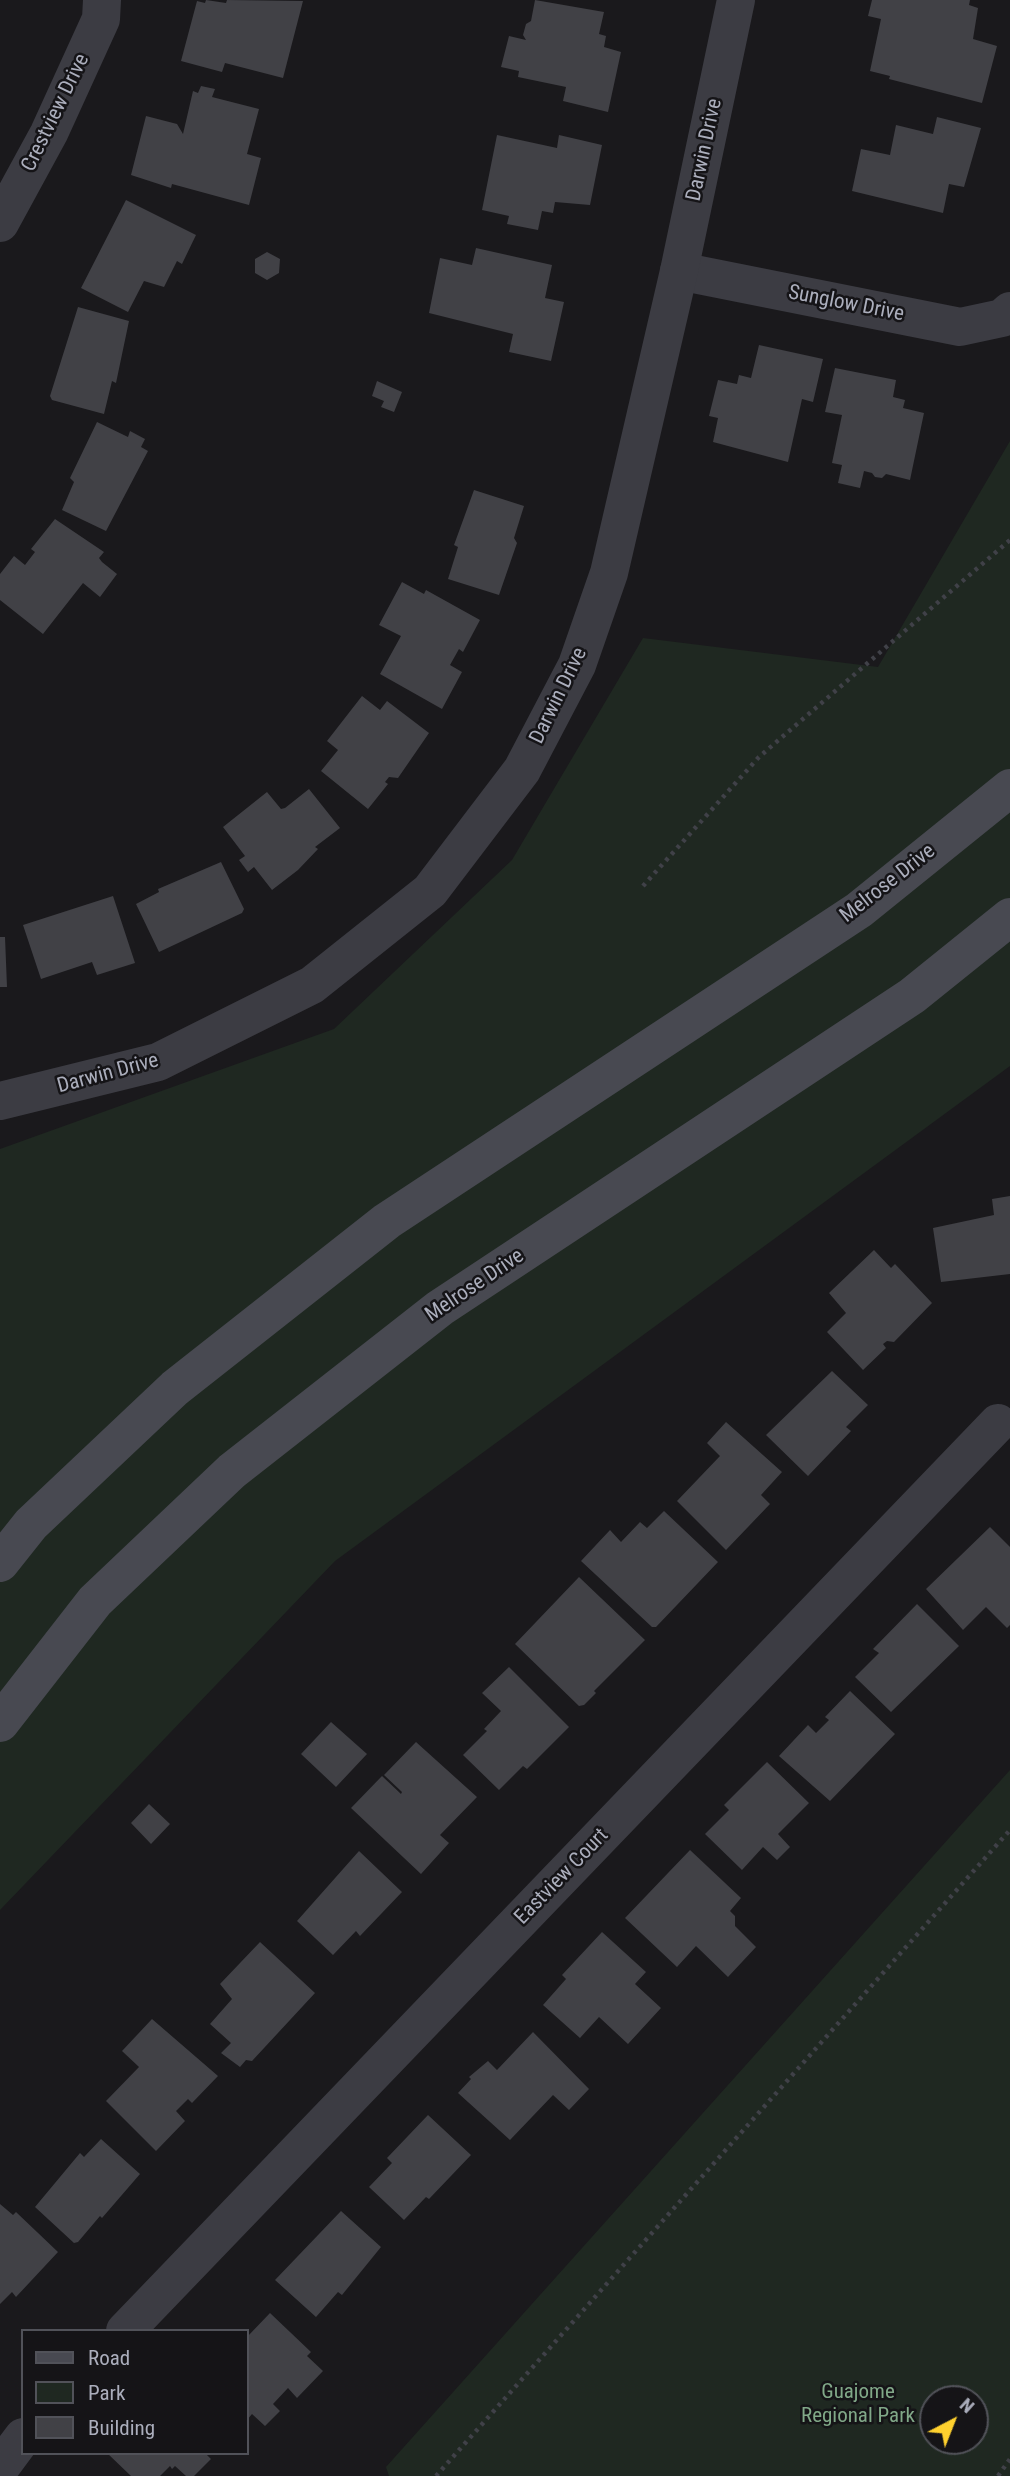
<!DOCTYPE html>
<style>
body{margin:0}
#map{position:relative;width:1010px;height:2476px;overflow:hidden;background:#1a191c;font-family:"Roboto Condensed",sans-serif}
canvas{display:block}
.legend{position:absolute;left:21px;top:2329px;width:228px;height:126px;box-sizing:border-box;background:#151417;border:2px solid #515259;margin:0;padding:9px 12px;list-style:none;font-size:21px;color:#abaebc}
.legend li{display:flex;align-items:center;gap:14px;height:35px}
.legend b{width:35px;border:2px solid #515259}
.north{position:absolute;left:919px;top:2385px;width:70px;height:70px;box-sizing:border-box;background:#151417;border:2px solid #515259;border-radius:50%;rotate:42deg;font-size:19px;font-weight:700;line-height:28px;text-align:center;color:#abaebc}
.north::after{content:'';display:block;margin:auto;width:24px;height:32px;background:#ffd12e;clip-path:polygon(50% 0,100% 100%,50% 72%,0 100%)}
</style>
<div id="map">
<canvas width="1010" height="2476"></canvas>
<ul class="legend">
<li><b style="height:9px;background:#484951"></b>Road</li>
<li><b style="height:19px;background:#1f2821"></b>Park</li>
<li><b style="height:19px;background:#414146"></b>Building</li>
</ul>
<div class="north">N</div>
</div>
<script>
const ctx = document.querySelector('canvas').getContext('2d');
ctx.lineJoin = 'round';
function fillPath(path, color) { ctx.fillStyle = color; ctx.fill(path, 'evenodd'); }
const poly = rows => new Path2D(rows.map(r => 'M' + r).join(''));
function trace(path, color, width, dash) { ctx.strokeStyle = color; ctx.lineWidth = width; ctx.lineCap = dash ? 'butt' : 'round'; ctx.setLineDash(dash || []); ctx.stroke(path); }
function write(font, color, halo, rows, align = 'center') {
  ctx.font = font + ' "Roboto Condensed",sans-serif'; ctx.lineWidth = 5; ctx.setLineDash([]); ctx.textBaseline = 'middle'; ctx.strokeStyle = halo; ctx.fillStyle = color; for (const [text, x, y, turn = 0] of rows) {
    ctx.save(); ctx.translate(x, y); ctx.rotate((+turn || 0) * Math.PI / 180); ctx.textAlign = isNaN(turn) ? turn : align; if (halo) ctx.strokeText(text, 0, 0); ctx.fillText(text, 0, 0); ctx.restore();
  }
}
fillPath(poly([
 [1010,441,1010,1066,335,1561,0,1910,0,1149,334,1029,512,860,643,638,878,667],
 [1010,1770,1010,2476,389,2476,386,2467],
 [975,2399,975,2441,933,2441,933,2399]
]), '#1f2821');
fillPath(poly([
 [206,0,226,3,227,0,303,1,283,78,225,63,222,72,181,61,197,1,205,3],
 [535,0,604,12,599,34,606,36,604,47,621,52,608,112,563,101,566,87,518,77,519,71,501,67,509,36,526,40,523,35,526,24,531,21],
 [872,0,970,0,969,5,978,8,973,39,997,46,982,103,889,79,890,76,870,71,881,19,868,16],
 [201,86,215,89,212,97,259,109,247,154,261,158,249,205,172,184,171,188,131,175,146,116,177,124,183,134,193,91,198,93],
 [937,117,981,128,964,187,949,184,943,213,852,191,861,149,890,155,896,125,933,134],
 [497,135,557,148,559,135,602,145,590,205,555,202,553,213,542,211,538,230,507,224,509,216,482,210],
 [126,200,196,235,182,264,177,261,164,287,144,281,128,312,81,288],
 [476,248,552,265,545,298,564,302,551,361,509,352,513,334,429,313,440,258,472,265],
 [267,252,280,259,279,273,267,280,255,273,255,259],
 [78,307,129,321,116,383,112,381,104,414,52,400,50,396],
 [759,345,823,359,813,402,802,399,788,462,713,442,718,418,709,416,718,380,737,384,739,375,751,378],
 [835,368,896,380,893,397,905,400,903,408,924,413,910,480,886,474,882,478,875,477,872,473,864,471,860,488,838,483,842,465,832,463,842,415,825,412],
 [377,381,402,392,394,412,381,407,384,401,372,396],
 [97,422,128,437,130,431,145,439,141,447,148,451,106,531,62,510,74,482,70,478],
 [474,490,524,506,514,538,517,543,499,595,448,579,458,547,454,545],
 [55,519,104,552,99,558,102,562,117,574,100,597,83,583,43,634,0,600,0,574,14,556,25,565,35,552,31,549],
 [402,582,424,594,426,590,480,620,463,652,459,649,450,665,462,672,442,709,380,674,401,636,379,625],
 [362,696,380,710,387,701,429,733,398,778,389,777,385,782,388,784,368,809,321,771,338,750,327,741],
 [309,789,340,828,315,847,318,849,298,870,272,890,254,867,248,872,239,860,245,856,223,827,267,792,281,809,285,808],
 [221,862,244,909,242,913,159,952,136,904,159,892,158,889],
 [113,896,135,963,97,975,92,962,41,979,23,925],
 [0,937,5,937,7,987,0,987],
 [1010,1196,1010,1274,941,1282,933,1228,994,1215,992,1199],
 [874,1250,891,1268,895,1264,932,1303,894,1342,887,1341,883,1344,886,1348,863,1370,827,1332,846,1313,829,1293],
 [832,1371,868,1405,846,1427,851,1431,808,1476,766,1435],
 [726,1422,782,1472,761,1495,770,1504,726,1550,677,1501,720,1456,707,1443],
 [664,1511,718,1562,656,1627,652,1627,581,1561,610,1530,621,1542,640,1522,647,1528],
 [990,1527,1010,1547,1010,1625,1007,1628,986,1607,963,1630,926,1589],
 [579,1577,645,1640,594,1691,596,1693,584,1705,579,1706,515,1644],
 [917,1604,959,1646,891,1712,855,1677,879,1653,873,1649],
 [509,1667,569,1727,527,1769,523,1766,499,1790,463,1755,487,1731,484,1729,501,1711,482,1693],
 [850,1691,895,1734,830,1801,779,1756,808,1725,816,1733,829,1720,825,1717],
 [331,1722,367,1754,336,1787,301,1754],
 [416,1742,477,1797,440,1835,449,1843,421,1874,351,1808,382,1776,401,1794,402,1792,384,1775],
 [767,1762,809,1803,778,1834,790,1847,777,1860,763,1847,742,1870,705,1834,729,1810,724,1805],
 [149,1804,170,1824,151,1844,131,1823],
 [690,1850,741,1898,730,1911,735,1916,735,1926,756,1947,728,1977,696,1946,677,1967,625,1918],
 [359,1851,402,1892,360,1936,356,1931,333,1955,297,1921],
 [602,1932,646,1972,635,1984,661,2008,628,2044,599,2017,580,2038,543,2005,566,1979,562,1975],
 [260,1942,315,1993,252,2061,246,2060,240,2067,221,2053,231,2043,210,2024,232,1999,220,1984],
 [152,2019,218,2076,192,2103,188,2099,176,2111,185,2121,156,2151,106,2101,139,2067,122,2051],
 [533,2032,589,2089,569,2110,553,2095,510,2140,458,2093,471,2079,469,2077,488,2061,497,2070],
 [428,2115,471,2155,429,2199,426,2197,404,2220,369,2187,392,2163,387,2158],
 [101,2139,140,2174,102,2218,100,2216,78,2242,74,2243,35,2207,80,2153,84,2157],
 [0,2204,13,2215,16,2212,58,2252,16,2297,12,2292,0,2304],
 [341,2211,381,2247,342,2295,338,2292,316,2317,275,2280],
 [270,2313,311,2352,307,2356,323,2371,297,2398,288,2388,273,2404,280,2411,265,2426,252,2414,247,2420,247,2337],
 [107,2453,205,2453,211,2459,194,2476,186,2476,175,2466,172,2469,170,2466,160,2476,131,2476]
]), '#414146');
trace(poly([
 [643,886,759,757,1010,540],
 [436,2476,1010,1830],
 [998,2476,1010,2459]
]), '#404148', 4.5, [3.5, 5]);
trace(poly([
 [0,223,49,133,101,19,102,0],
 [679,271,960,327,1002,318,1010,311],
 [125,2331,998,1423],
 [0,2468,23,2437]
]), '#3c3c43', 38);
trace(poly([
 [0,1101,158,1062,312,985,430,891,522,770,577,665,609,573,679,271,736,0]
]), '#3c3c43', 38);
trace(poly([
 [0,1563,31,1524,175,1388,387,1221,859,910,1010,788],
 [0,1723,95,1601,232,1471,440,1308,912,996,1010,917]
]), '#484951', 38);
write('21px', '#abaebc', '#151417', [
 ["Crestview Drive",56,113,-64],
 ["Darwin Drive",705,150,-78],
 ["Sunglow Drive",846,304,11],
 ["Darwin Drive",559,696,-64],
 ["Melrose Drive",888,884,-38],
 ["Darwin Drive",108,1074,-15],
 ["Melrose Drive",475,1286,-34],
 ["Eastview Court",562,1877,-46]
]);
write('21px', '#81a888', '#151417', [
 ["Guajome",858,2393],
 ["Regional Park",858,2417]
]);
</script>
